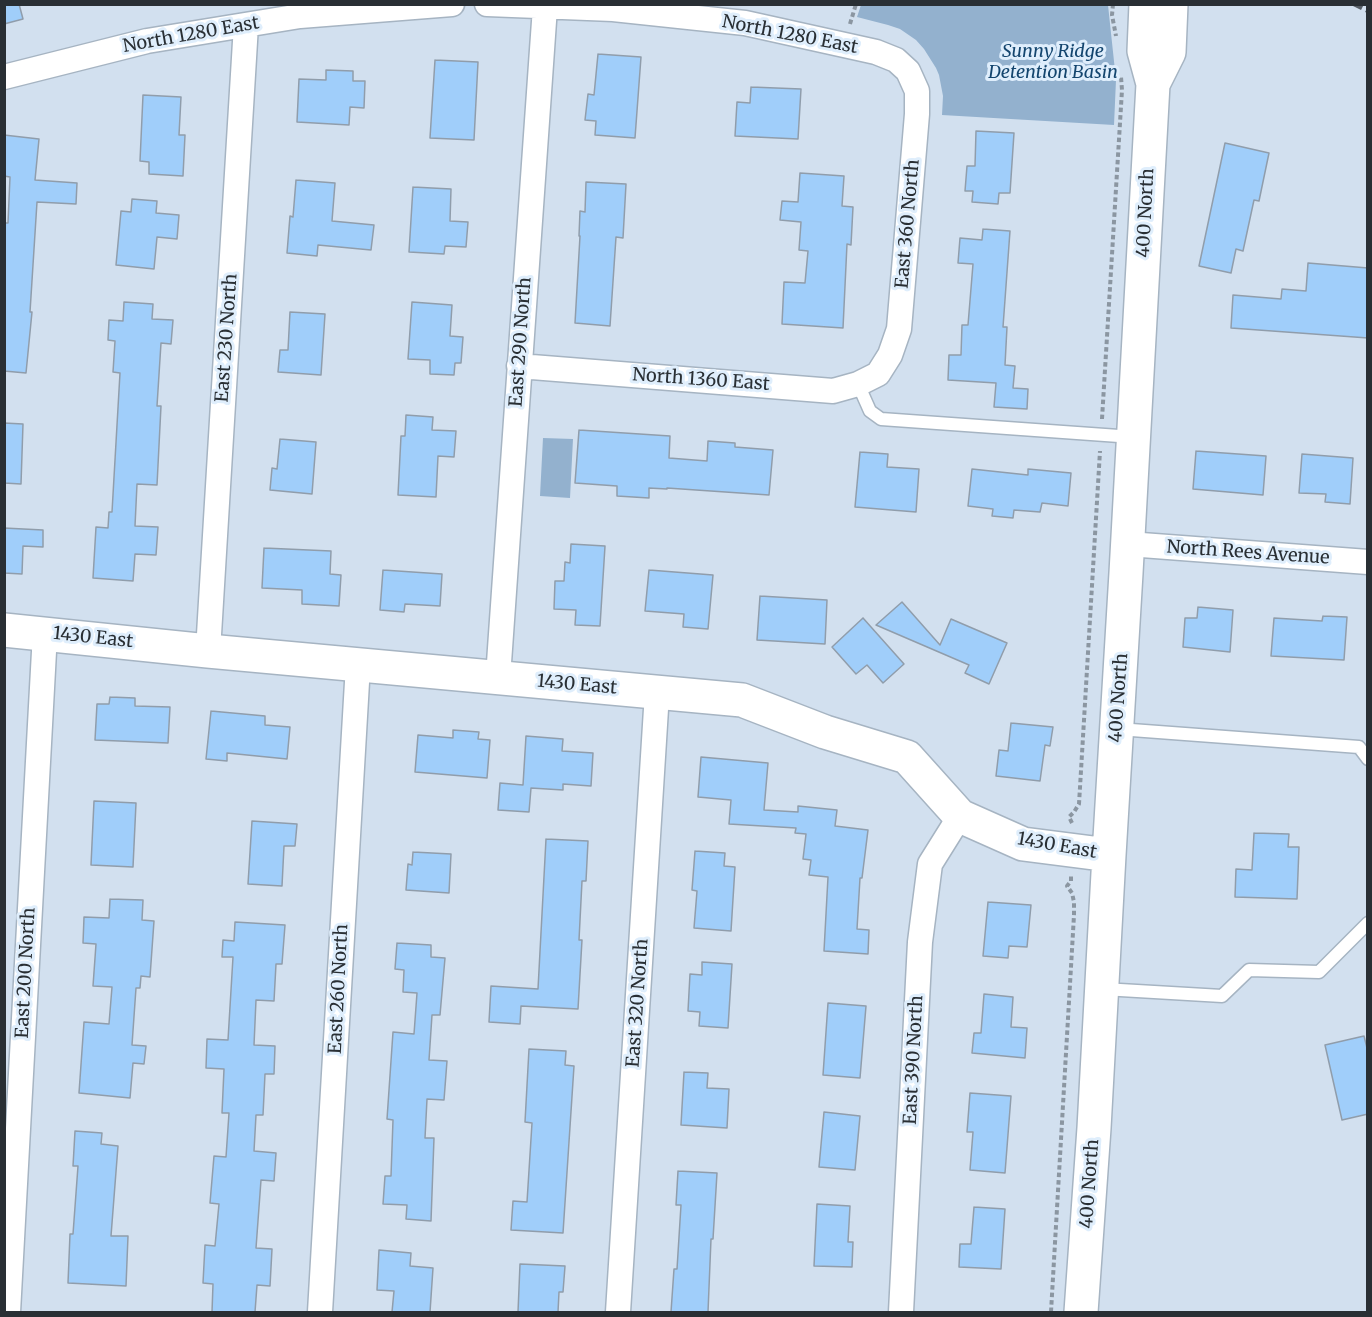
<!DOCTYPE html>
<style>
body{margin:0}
#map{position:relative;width:1372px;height:1317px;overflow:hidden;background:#d2e0ef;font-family:Merriweather,serif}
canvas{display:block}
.frame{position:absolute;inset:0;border:6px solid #292f34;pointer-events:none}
</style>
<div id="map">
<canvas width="1372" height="1317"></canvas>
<div class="frame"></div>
</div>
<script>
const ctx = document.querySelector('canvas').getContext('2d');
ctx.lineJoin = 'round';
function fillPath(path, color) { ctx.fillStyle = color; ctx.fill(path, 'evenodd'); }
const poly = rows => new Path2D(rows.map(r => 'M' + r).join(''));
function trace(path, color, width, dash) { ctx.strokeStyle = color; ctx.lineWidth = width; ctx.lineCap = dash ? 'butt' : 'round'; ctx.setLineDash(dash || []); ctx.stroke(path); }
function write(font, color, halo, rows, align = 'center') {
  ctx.font = font + ' Merriweather,serif'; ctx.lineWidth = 6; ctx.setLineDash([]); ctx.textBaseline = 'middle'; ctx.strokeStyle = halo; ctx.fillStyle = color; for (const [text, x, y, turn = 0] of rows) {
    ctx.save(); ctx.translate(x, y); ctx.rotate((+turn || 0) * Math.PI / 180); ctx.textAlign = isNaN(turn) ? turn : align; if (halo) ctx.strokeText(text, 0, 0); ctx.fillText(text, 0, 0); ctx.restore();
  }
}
fillPath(poly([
 [861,5,1108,5,1116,80,1114,125,942,115,943,96,939,75,936,68,924,49,916,40,900,29,888,25,857,17],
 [543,438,573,439,570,498,540,496]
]), '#93b1ce');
const building = poly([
 [4,4,19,4,23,19,4,24,4,4],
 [598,54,641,57,635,138,595,135,596,121,585,120,588,94,594,95,598,54],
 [435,60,478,62,474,140,430,138,435,60],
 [326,70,353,71,353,81,365,81,364,108,350,107,349,125,297,122,299,79,326,80,326,70],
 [751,87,801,89,798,139,735,136,737,102,750,103,751,87],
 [143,95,181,97,179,135,185,135,183,176,149,174,149,162,140,161,143,95],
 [976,131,1014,133,1010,193,999,193,998,204,972,202,973,191,965,191,967,166,975,166,976,131],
 [4,135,39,139,35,180,77,183,76,204,37,202,30,312,32,312,26,373,4,371,4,223,8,223,10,177,4,176,4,135],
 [1225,143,1269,153,1259,201,1254,200,1243,251,1236,249,1231,273,1199,266,1225,143],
 [800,173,844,176,842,206,853,207,851,245,847,244,843,328,782,324,784,282,805,283,808,251,799,250,801,222,780,220,782,201,798,202,800,173],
 [296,180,335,183,332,221,374,225,371,250,318,245,317,256,287,253,290,216,293,217,296,180],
 [586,182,626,184,623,238,616,237,610,326,575,323,580,236,579,236,580,211,585,212,586,182],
 [413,187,451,189,450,221,468,222,466,247,445,246,444,254,409,252,413,187],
 [132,199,157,201,156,213,179,215,177,239,157,237,154,269,116,265,121,211,131,212,132,199],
 [983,229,1010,231,1003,327,1007,327,1005,365,1015,366,1013,388,1028,389,1027,409,994,407,996,383,948,380,949,355,961,355,962,325,968,325,973,264,958,263,960,238,982,240,983,229],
 [1308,263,1368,268,1368,338,1231,328,1233,295,1281,299,1282,289,1306,291,1308,263],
 [124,302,153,304,152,319,173,320,171,344,161,343,157,406,161,406,157,485,137,484,135,526,158,527,156,555,135,554,133,581,93,578,96,527,108,528,109,512,112,512,120,373,113,372,115,341,108,340,109,320,123,321,124,302],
 [412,302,452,305,450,336,463,337,461,363,455,363,454,375,430,374,430,360,408,359,412,302],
 [290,312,325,314,321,375,278,372,280,350,288,350,290,312],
 [406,415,433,417,432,430,456,431,454,457,438,456,436,497,398,495,401,436,405,436,406,415],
 [4,423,23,424,21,484,4,483,4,423],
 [579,430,670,436,669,458,707,461,708,441,735,443,735,447,773,450,769,495,667,488,667,489,649,488,649,498,617,496,617,486,575,483,579,430],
 [280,439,316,442,312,494,270,490,272,468,277,469,280,439],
 [1196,451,1266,456,1263,495,1193,489,1196,451],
 [860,452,888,454,887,467,919,469,916,512,855,507,860,452],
 [1302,454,1353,458,1350,504,1325,502,1326,494,1299,493,1302,454],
 [972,469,1028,475,1028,469,1071,473,1068,506,1042,503,1040,512,1014,510,1013,518,992,516,993,509,968,506,972,469],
 [4,528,43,530,43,547,23,546,22,574,4,573,4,528],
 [571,544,605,546,600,626,575,625,576,610,554,609,555,581,564,581,565,562,570,563,571,544],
 [264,548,331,551,330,574,341,575,339,606,302,604,302,590,262,588,264,548],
 [383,570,442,574,440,606,405,604,404,612,380,610,383,570],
 [649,570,713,575,708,629,683,627,684,614,645,611,649,570],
 [760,596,827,600,825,644,757,640,760,596],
 [902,602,940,645,951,619,1007,643,989,684,965,673,969,665,876,625,902,602],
 [1198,607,1233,610,1230,652,1183,647,1185,618,1197,618,1198,607],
 [1323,616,1347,617,1344,660,1271,656,1274,618,1322,621,1323,616],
 [863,618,904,664,883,683,867,665,856,674,832,647,863,618],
 [110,697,135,698,135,706,170,707,168,743,95,740,97,704,109,704,110,697],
 [211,711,265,716,265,725,290,727,287,759,227,753,227,761,206,759,211,711],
 [1011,723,1053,727,1050,746,1045,745,1040,781,996,776,999,750,1008,751,1011,723],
 [453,730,479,732,478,739,490,740,487,778,415,772,418,735,453,738,453,730],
 [526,736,563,739,562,751,593,753,591,786,563,784,563,790,531,788,529,812,498,810,500,783,523,785,526,736],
 [701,757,768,763,764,810,798,812,798,806,837,810,835,826,868,830,862,878,860,878,857,929,869,930,868,954,824,951,828,877,809,875,811,860,803,859,806,834,795,833,796,828,729,824,731,800,698,797,701,757],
 [94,801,136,803,133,867,91,865,94,801],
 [252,821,297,824,295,846,284,846,282,886,248,884,252,821],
 [1254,833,1289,834,1288,847,1299,847,1297,899,1235,897,1236,869,1252,870,1254,833],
 [546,839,588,841,586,881,582,881,579,940,582,940,578,1009,521,1006,520,1024,489,1022,491,986,538,989,546,839],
 [695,851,725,853,724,866,735,867,731,931,694,928,697,891,692,890,695,851],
 [413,852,451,854,449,893,406,890,408,864,412,865,413,852],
 [110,899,143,900,142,920,154,921,150,977,141,976,140,988,136,988,132,1045,146,1046,144,1064,133,1063,130,1098,79,1093,84,1022,109,1024,112,987,93,986,96,944,83,943,84,917,109,918,110,899],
 [988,902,1031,905,1027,947,1009,946,1008,958,983,956,988,902],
 [235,922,285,925,282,964,276,964,274,1001,256,1000,254,1045,275,1046,274,1074,265,1074,263,1115,256,1115,254,1151,276,1153,274,1181,261,1180,256,1248,272,1249,270,1286,257,1285,255,1312,212,1312,213,1284,203,1283,205,1245,215,1246,219,1204,210,1203,214,1156,226,1157,229,1113,222,1113,224,1069,206,1068,207,1039,228,1040,233,957,222,957,223,940,234,941,235,922],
 [397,943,431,945,431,957,445,958,440,1015,432,1015,429,1060,447,1061,444,1100,427,1099,425,1138,434,1138,431,1221,406,1219,407,1205,383,1204,385,1176,391,1176,393,1120,387,1119,393,1032,414,1034,417,993,403,992,404,970,395,969,397,943],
 [702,962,732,964,728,1028,699,1026,700,1012,688,1011,690,974,702,975,702,962],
 [984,994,1013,997,1011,1027,1027,1028,1025,1058,972,1053,974,1033,981,1033,984,994],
 [828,1003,866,1006,860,1078,823,1075,828,1003],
 [1364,1036,1368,1052,1368,1114,1342,1120,1325,1045,1364,1036],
 [529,1049,566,1051,565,1065,574,1066,563,1233,511,1230,513,1201,527,1202,532,1123,525,1122,529,1049],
 [684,1072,708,1073,707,1088,729,1089,727,1128,681,1125,684,1072],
 [970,1093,1011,1096,1005,1173,970,1170,973,1132,967,1132,970,1093],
 [824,1112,860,1116,855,1170,819,1167,824,1112],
 [75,1131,102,1133,101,1144,118,1146,111,1236,128,1236,126,1286,68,1283,70,1234,73,1234,78,1166,73,1166,75,1131],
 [678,1171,717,1173,713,1239,711,1239,708,1312,671,1312,674,1269,677,1269,681,1205,676,1205,678,1171],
 [817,1204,850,1206,848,1242,853,1242,852,1267,814,1266,817,1204],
 [974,1207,1005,1209,1001,1269,959,1267,960,1244,971,1244,974,1207],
 [379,1250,411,1253,410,1266,433,1268,430,1312,392,1312,394,1291,377,1290,379,1250],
 [520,1264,565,1266,563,1292,559,1292,558,1312,518,1312,520,1264]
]);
fillPath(building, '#a0cefa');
trace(building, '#909dab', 1.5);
const lane = poly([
 [858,384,870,411,881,419,1133,437],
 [1118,729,1359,747,1368,759],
 [1103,989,1222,996,1249,970,1319,972,1368,923]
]);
const street = poly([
 [487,4,613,9,745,23,876,52,896,60,908,71,917,91,917,114,899,329,890,355,878,374,858,384,833,391,519,366],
 [4,77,147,41,300,16,452,4],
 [1128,544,1368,562],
 [208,651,246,25],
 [498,677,545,7],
 [8,1312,45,633],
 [320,1312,358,665],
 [618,1312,657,693],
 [901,1312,920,942,930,864,960,816]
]);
const secondary = poly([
 [1153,84,1169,52,1171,4],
 [4,630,208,651,742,700,825,732,907,757,960,816,1023,844,1109,855],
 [1081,1312,1094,1128,1109,855,1126,573,1153,84,1144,51,1146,4]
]);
trace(lane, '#a6b4c2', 15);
trace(street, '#a6b4c2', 27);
trace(secondary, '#a6b4c2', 36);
trace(poly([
 [1113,4,1112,15,1116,36],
 [850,24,856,4],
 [1102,419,1122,90,1121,77],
 [1072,823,1069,817,1074,812,1079,804,1100,451],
 [1051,1312,1074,915,1074,902,1072,893,1067,886,1071,881,1071,875]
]), '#8b96a1', 4, [4.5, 3]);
trace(lane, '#fff', 12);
trace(street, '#fff', 24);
trace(secondary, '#fff', 33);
trace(poly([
 [1354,4,1368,11]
]), '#555d65', 4.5, [9, 4.5]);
write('18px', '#292f34', '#dfeefc', [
 ["North 1280 East",191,35,-10],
 ["North 1280 East",790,35,11],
 ["400 North",1146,213,-87],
 ["East 360 North",908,224,-85],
 ["East 230 North",227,338,-86],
 ["East 290 North",521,342,-86],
 ["North 1360 East",701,380,4],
 ["North Rees Avenue",1248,553,4],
 ["1430 East",93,638,6],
 ["1430 East",577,685,5],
 ["400 North",1119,698,-86],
 ["1430 East",1057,846,10],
 ["East 200 North",26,973,-87],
 ["East 260 North",339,989,-87],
 ["East 320 North",638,1003,-86],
 ["East 390 North",914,1060,-87],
 ["400 North",1090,1184,-86]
]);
write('italic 18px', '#13456e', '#dfeefc', [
 ["Sunny Ridge",1053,52],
 ["Detention Basin",1053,73]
]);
</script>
